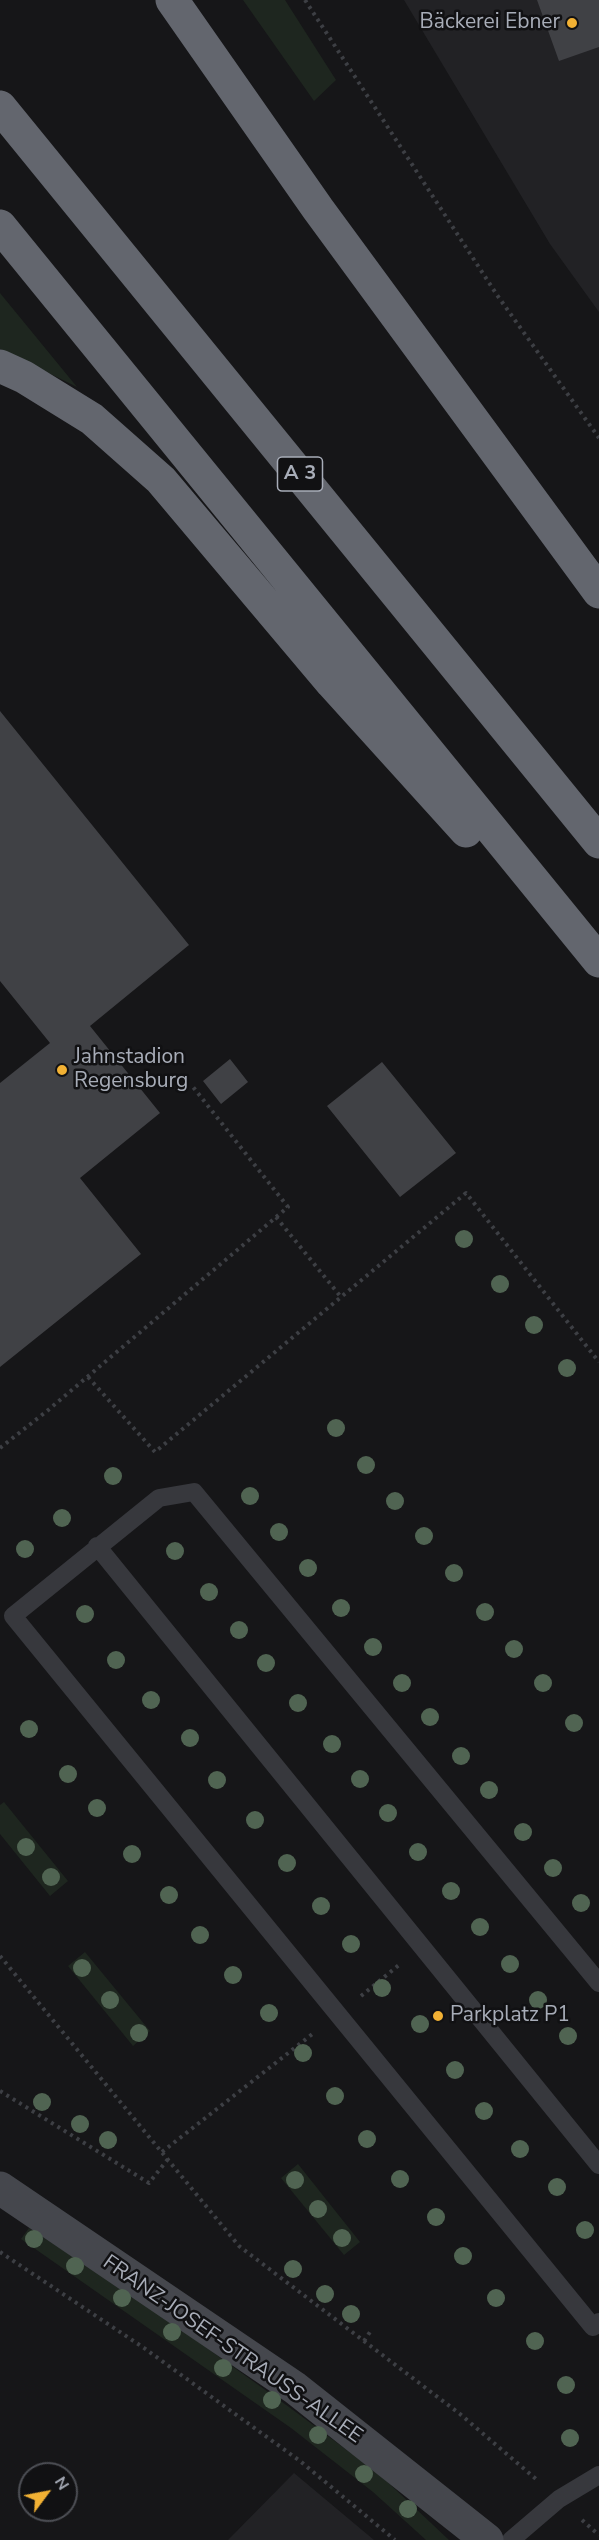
<!DOCTYPE html>
<meta charset="utf-8">
<style>
body{margin:0}
#map{position:relative;width:599px;height:2540px;overflow:hidden;background:#161618;font-family:"Nunito Sans",sans-serif}
canvas{display:block}
.north{position:absolute;left:18px;top:2462px;width:60px;height:60px;box-sizing:border-box;background:#111113;border:2px solid #4d4f55;border-radius:50%;rotate:58deg;font-size:16px;font-weight:700;line-height:24px;text-align:center;color:#a8adb8}
.north::after{content:'';display:block;margin:auto;width:21px;height:27px;background:#f2b134;clip-path:polygon(50% 0,100% 100%,50% 72%,0 100%)}
</style>
<div id="map">
<canvas width="599" height="2540"></canvas>
<div class="north">N</div>
</div>
<script>
const ctx = document.querySelector('canvas').getContext('2d');
ctx.lineJoin = 'round';
function fillPath(path, color) { ctx.fillStyle = color; ctx.fill(path, 'evenodd'); }
const poly = rows => new Path2D(rows.map(r => 'M' + r).join(''));
function trace(path, color, width, dash) { ctx.strokeStyle = color; ctx.lineWidth = width; ctx.lineCap = dash ? 'butt' : 'round'; ctx.setLineDash(dash || []); ctx.stroke(path); }
function write(font, color, halo, rows, align = 'center') {
  ctx.font = font + ' "Nunito Sans",sans-serif'; ctx.lineWidth = 5; ctx.setLineDash([]); ctx.textBaseline = 'middle'; ctx.strokeStyle = halo; ctx.fillStyle = color; for (const [text, x, y, turn = 0] of rows) {
    ctx.save(); ctx.translate(x, y); ctx.rotate((+turn || 0) * Math.PI / 180); ctx.textAlign = isNaN(turn) ? turn : align; if (halo) ctx.strokeText(text, 0, 0); ctx.fillText(text, 0, 0); ctx.restore();
  }
}
fillPath(poly([
 [404,0,599,0,599,312,550,244],
 [294,2473,374,2540,228,2540]
]), '#222225');
fillPath(poly([
 [243,0,285,0,336,80,314,101],
 [0,293,77,387,0,349],
 [4,1802,68,1881,50,1896,0,1834,0,1805],
 [85,1952,150,2031,133,2046,68,1966],
 [298,2164,360,2242,344,2255,281,2178],
 [29,2228,147,2305,289,2407,379,2474,449,2540,426,2540,373,2492,291,2428,21,2239]
]), '#1e261f');
fillPath(poly([
 [537,0,599,0,599,47,559,61],
 [0,711,189,945,90,1026,160,1113,80,1178,141,1254,0,1367,0,1083,50,1043,0,981],
 [230,1059,248,1082,221,1104,203,1081],
 [382,1062,456,1153,400,1197,327,1106]
]), '#404145');
trace(poly([
 [305,0,497,295,599,438],
 [276,1217,341,1297],
 [88,1377,155,1452,466,1193,599,1362],
 [0,1448,47,1411,288,1207,193,1087],
 [0,1956,239,2246,460,2414,536,2479],
 [361,1996,399,1965],
 [0,2091,149,2183,168,2159],
 [162,2152,315,2032],
 [0,2252,144,2348,300,2461,395,2540],
 [364,2341,372,2329],
 [582,2520,599,2535]
]), '#3d3f44', 4, [3, 4.5]);
trace(poly([
 [97,1546,599,2165],
 [599,1983,194,1492,159,1498,13,1616,593,2327,599,2322],
 [511,2540,559,2499,599,2475]
]), '#37383d', 18);
trace(poly([
 [0,2188,295,2388,487,2540]
]), '#45474d', 33);
trace(poly([
 [172,0,318,209,599,592],
 [0,107,599,842],
 [0,226,599,961],
 [0,366,24,377,92,419,161,480,332,683,466,831]
]), '#63666e', 33);
ctx.fillStyle = '#506452';
for (const [x, y] of [
 [464,1239],
 [500,1284],
 [534,1325],
 [567,1368],
 [336,1428],
 [366,1465],
 [113,1476],
 [250,1496],
 [395,1501],
 [62,1518],
 [279,1532],
 [424,1536],
 [25,1549],
 [175,1551],
 [308,1568],
 [454,1573],
 [209,1592],
 [341,1608],
 [485,1612],
 [85,1614],
 [239,1630],
 [373,1647],
 [514,1649],
 [116,1660],
 [266,1663],
 [402,1683],
 [543,1683],
 [151,1700],
 [298,1703],
 [430,1717],
 [574,1723],
 [29,1729],
 [190,1738],
 [332,1744],
 [461,1756],
 [68,1774],
 [360,1779],
 [217,1780],
 [489,1790],
 [97,1808],
 [388,1813],
 [255,1820],
 [523,1832],
 [26,1847],
 [418,1852],
 [132,1854],
 [287,1863],
 [553,1868],
 [51,1877],
 [451,1891],
 [169,1895],
 [581,1903],
 [321,1906],
 [480,1927],
 [200,1935],
 [351,1944],
 [510,1964],
 [82,1968],
 [233,1975],
 [382,1988],
 [110,2000],
 [538,2000],
 [269,2013],
 [420,2024],
 [139,2033],
 [568,2036],
 [303,2053],
 [455,2070],
 [335,2096],
 [42,2102],
 [484,2111],
 [80,2124],
 [367,2139],
 [108,2140],
 [520,2149],
 [400,2179],
 [295,2180],
 [557,2187],
 [318,2209],
 [436,2217],
 [585,2230],
 [342,2238],
 [34,2239],
 [463,2256],
 [75,2266],
 [293,2269],
 [325,2294],
 [122,2298],
 [496,2298],
 [351,2314],
 [172,2332],
 [535,2341],
 [223,2368],
 [566,2385],
 [272,2400],
 [318,2435],
 [570,2438],
 [364,2474],
 [408,2509]
]) { ctx.beginPath(); ctx.arc(x, y, 9, 0, 2 * Math.PI); ctx.fill(); }
for (const [x, y, r, color] of [
 [572,23,6,"#f2b134"],
 [62,1070,6,"#f2b134"],
 [438,2016,6,"#f2b134"]
]) { const dot = new Path2D(); dot.arc(x, y, r, 0, 2 * Math.PI); ctx.fillStyle = color; ctx.fill(dot); trace(dot, '#111113', 2); }
for (const [x, y, w] of [
 [300,474,45]
]) { const box = new Path2D(); box.roundRect(x - w / 2, y - 17, w, 34, 4.5); ctx.fillStyle = '#111113'; ctx.fill(box); trace(box, '#a8adb8', 1.5); }
write('bold 20px', '#a8adb8', null, [
 ["A 3",300,474]
]);
write('21px', '#a8adb8', '#111113', [
 ["Bäckerei Ebner",560,23,"right"],
 ["Jahnstadion",74,1058],
 ["Regensburg",74,1082],
 ["Parkplatz P1",450,2016]
], 'left');
write('21px', '#a8adb8', '#111113', [
 ["FRANZ-JOSEF-STRAUSS-ALLEE",232,2350,35]
]);
</script>
